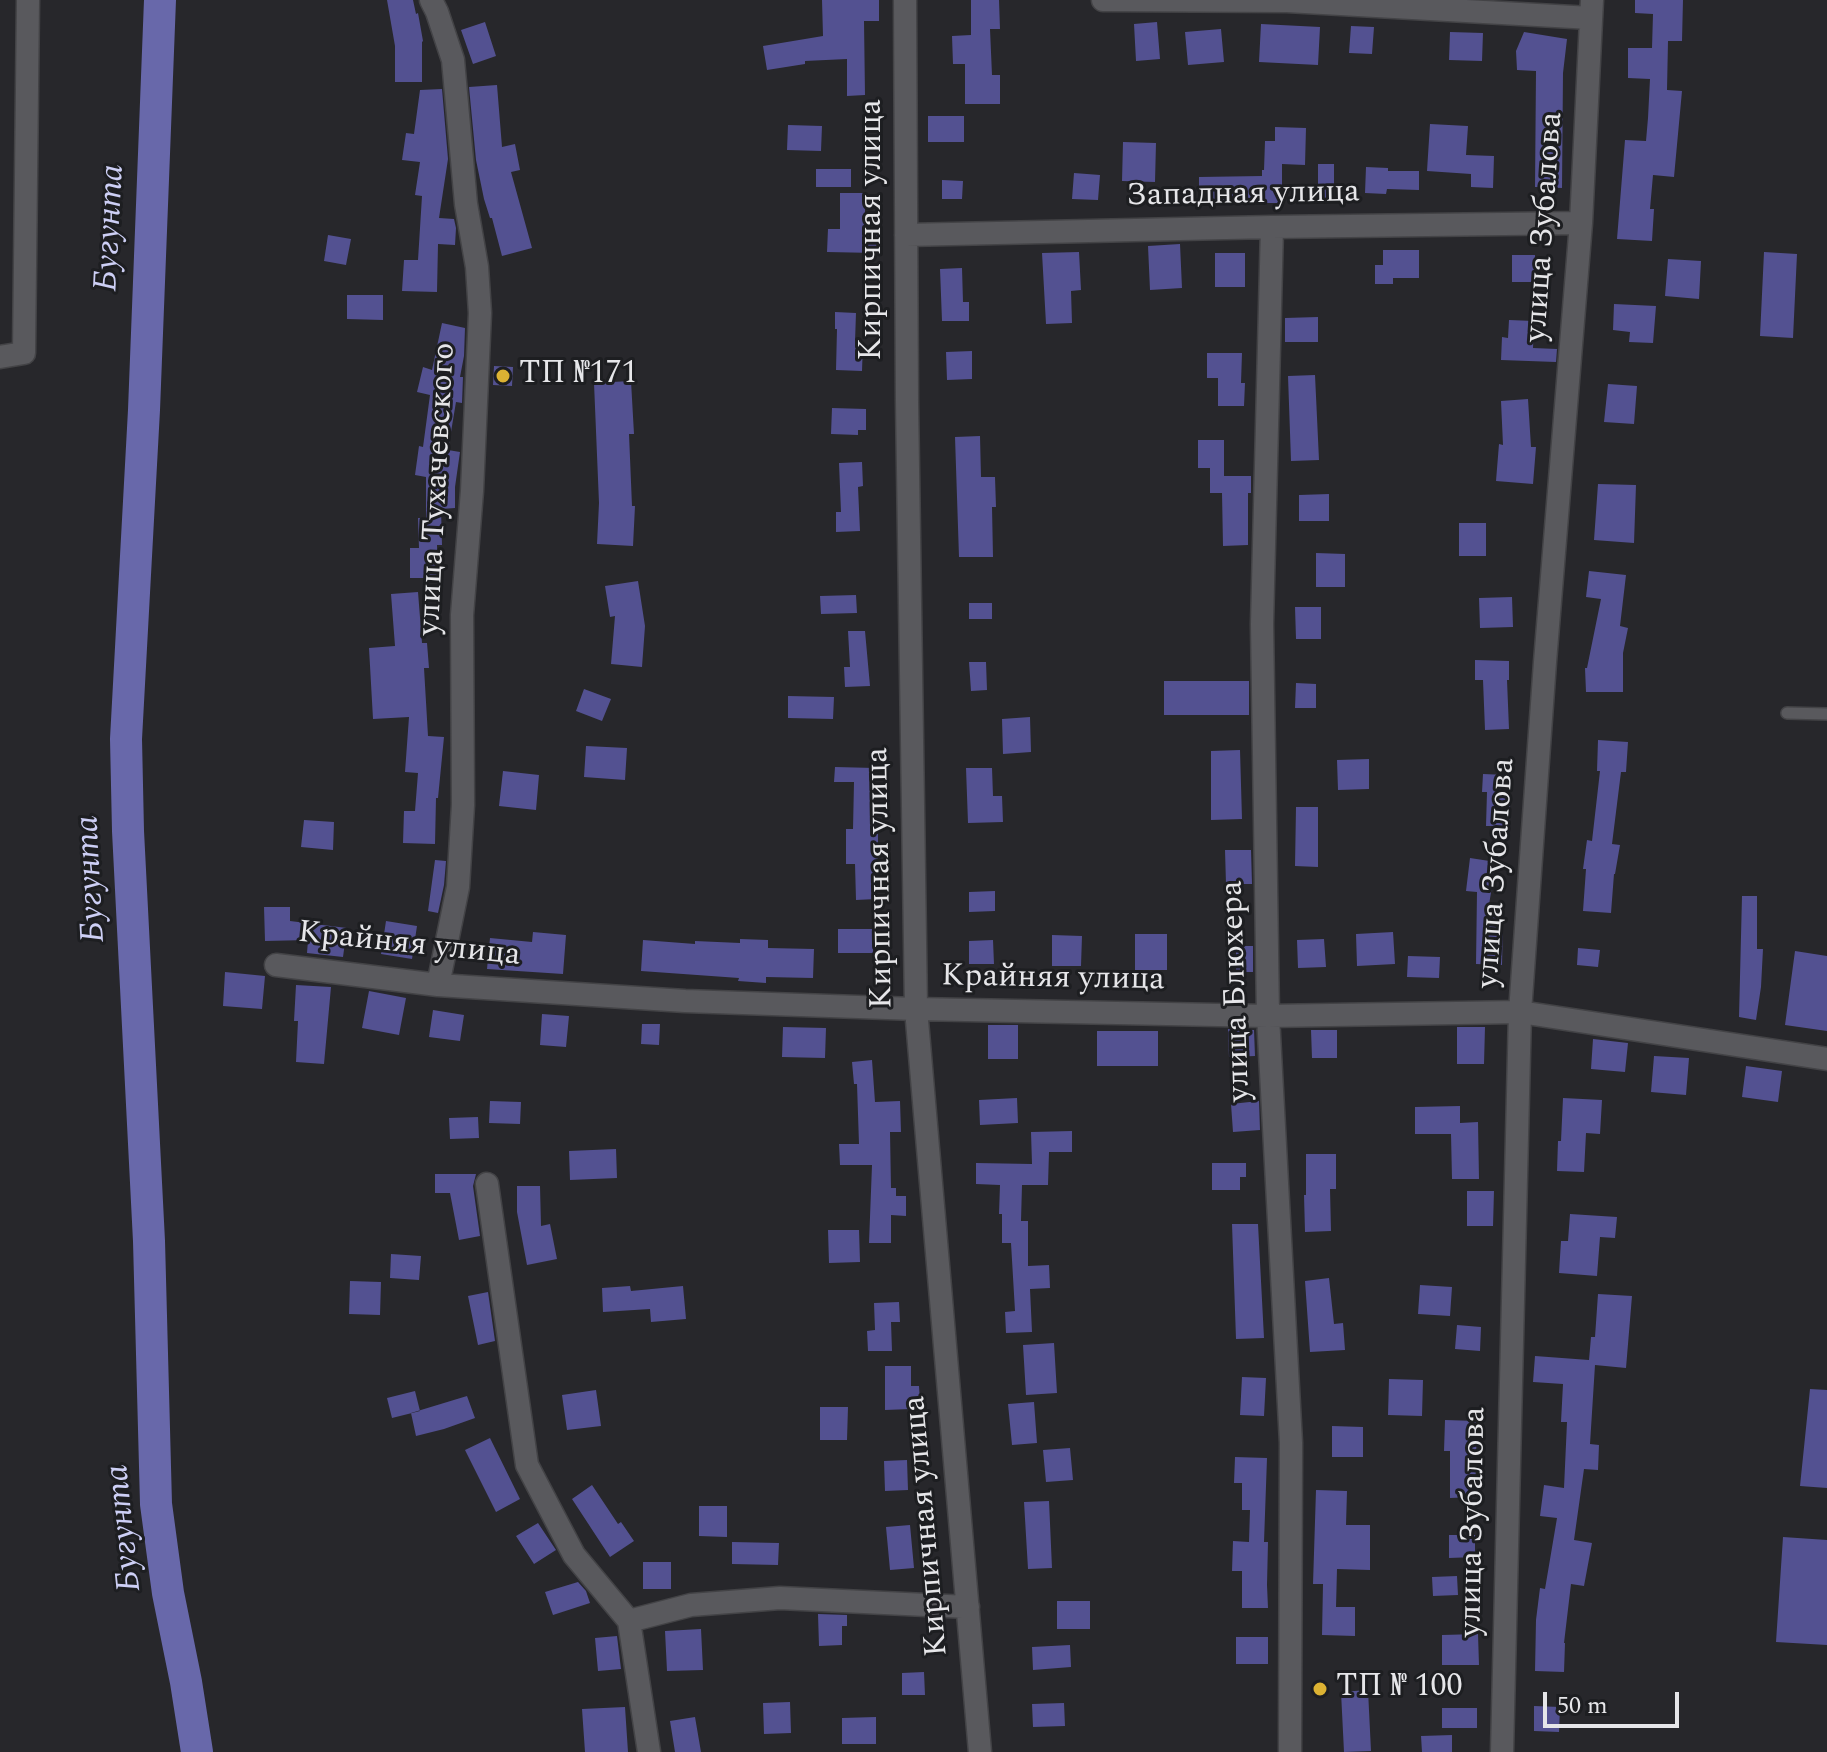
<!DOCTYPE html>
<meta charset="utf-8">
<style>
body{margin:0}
#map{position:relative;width:1827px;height:1752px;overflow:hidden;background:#27272b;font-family:Spectral,serif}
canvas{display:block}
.scale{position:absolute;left:1543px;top:1692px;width:136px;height:36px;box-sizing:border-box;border:4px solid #e6e6e9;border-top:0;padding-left:10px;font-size:24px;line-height:28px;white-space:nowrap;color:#e6e6e9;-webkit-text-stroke:6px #1d1e21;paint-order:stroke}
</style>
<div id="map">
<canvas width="1827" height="1752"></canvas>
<div class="scale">50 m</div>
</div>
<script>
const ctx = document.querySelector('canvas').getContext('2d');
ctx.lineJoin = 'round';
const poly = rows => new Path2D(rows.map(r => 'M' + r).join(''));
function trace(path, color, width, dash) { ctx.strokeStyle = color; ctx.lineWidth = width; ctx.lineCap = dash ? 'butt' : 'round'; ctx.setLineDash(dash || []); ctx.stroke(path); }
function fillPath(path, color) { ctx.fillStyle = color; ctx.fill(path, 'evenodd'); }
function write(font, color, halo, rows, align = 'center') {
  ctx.font = font + ' Spectral,serif'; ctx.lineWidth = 6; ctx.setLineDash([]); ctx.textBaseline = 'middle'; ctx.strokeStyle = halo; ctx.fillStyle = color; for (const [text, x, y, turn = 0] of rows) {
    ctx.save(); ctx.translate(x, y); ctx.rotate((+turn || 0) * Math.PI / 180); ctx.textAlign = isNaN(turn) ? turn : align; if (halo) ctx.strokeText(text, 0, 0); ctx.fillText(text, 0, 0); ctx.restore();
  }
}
trace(poly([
 [160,0,144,410,126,739,128,831,149,1241,156,1504,168,1593,186,1682,197,1752]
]), '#6868aa', 32);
fillPath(poly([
 [387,0,413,0,416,14,418,13,423,41,422,42,422,82,395,82,395,46],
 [822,0,879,0,879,21,864,21,865,95,847,96,847,59,805,61,805,64,767,70,763,46,823,36],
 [971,0,999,0,1000,29,990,29,992,75,1000,75,1000,104,965,104,965,64,953,64,952,36,971,35],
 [1635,0,1683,0,1682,41,1668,41,1667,90,1682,91,1674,177,1653,175,1650,209,1654,209,1652,241,1617,239,1625,140,1646,141,1648,118,1650,79,1628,78,1628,48,1652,48,1653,14,1635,13],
 [485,22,496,56,473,64,461,30],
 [1157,22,1160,59,1136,61,1134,24],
 [1261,24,1320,27,1318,65,1259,62],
 [1351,26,1374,27,1372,54,1349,53],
 [1221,29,1224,62,1188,65,1185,32],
 [1450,32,1483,33,1482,61,1449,60],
 [1524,32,1567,39,1563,73,1562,188,1535,187,1536,71,1517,70,1516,51],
 [497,85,502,147,515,144,520,170,511,172,532,248,502,256,492,218,490,218,484,199,476,160,469,87],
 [442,89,448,159,439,218,454,219,456,228,455,245,438,244,437,292,402,291,404,260,418,260,422,196,415,195,420,162,402,160,406,133,414,134,420,90],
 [928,116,964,116,964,142,928,142],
 [1430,124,1468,126,1466,155,1494,156,1493,188,1471,187,1471,174,1427,171],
 [788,125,822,126,821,151,787,150],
 [1275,127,1306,128,1305,165,1282,164,1282,203,1199,203,1199,177,1262,176,1262,170,1264,170,1265,141,1275,141],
 [1123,142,1156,143,1155,182,1122,181],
 [1318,164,1334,164,1334,198,1318,198],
 [1366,167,1388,168,1388,171,1419,171,1419,190,1387,189,1386,194,1365,193],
 [816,169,851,169,851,187,816,187],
 [1074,173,1100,175,1098,200,1072,199],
 [942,180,963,181,962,199,942,199],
 [840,193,865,193,865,230,877,230,876,253,827,252,828,229,840,229],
 [328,235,351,239,346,265,324,261],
 [1180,244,1182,288,1150,290,1148,246],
 [1383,250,1419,250,1419,278,1393,278,1393,284,1375,284,1375,265,1383,265],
 [1079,252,1081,290,1071,291,1072,323,1046,324,1042,253],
 [1764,252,1797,254,1793,338,1760,336],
 [1215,253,1245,253,1245,287,1215,287],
 [1512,255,1535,255,1535,282,1512,282],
 [1668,259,1701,261,1699,299,1665,296],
 [962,268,963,302,969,302,969,321,942,321,940,269],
 [347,295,383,295,383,320,347,319],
 [1614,304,1656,306,1653,343,1629,342,1630,332,1613,330],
 [835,312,856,313,855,342,863,342,862,371,836,370,837,329,835,329],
 [1318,317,1318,342,1285,342,1285,318],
 [1509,320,1534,321,1533,348,1557,349,1556,362,1501,360,1502,337,1508,338],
 [442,323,465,328,464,356,460,377,463,377,462,403,456,402,448,450,460,452,455,487,455,508,441,509,442,545,437,545,438,578,410,578,410,548,419,548,418,518,426,518,426,477,415,475,419,446,423,447,430,395,417,392,423,367,432,370],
 [972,351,972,379,947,380,946,352],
 [1207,353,1242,353,1241,383,1245,383,1244,406,1218,406,1218,378,1207,378],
 [494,366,513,367,512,386,493,385],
 [1315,375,1319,460,1291,461,1288,376],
 [631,381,634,434,629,434,632,506,635,506,633,546,597,544,599,503,594,383],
 [1608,384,1637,386,1634,424,1604,422],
 [1528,399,1531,447,1536,447,1533,484,1496,481,1499,444,1503,445,1501,401],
 [832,408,866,409,866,430,858,430,858,435,831,434],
 [980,436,981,477,995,477,996,507,992,507,993,557,959,557,955,437],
 [1198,440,1224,440,1224,476,1251,476,1251,493,1248,493,1248,545,1223,546,1222,493,1210,493,1210,468,1198,468],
 [862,462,863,486,858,487,860,531,836,532,836,512,841,512,839,463],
 [1598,484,1636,485,1634,543,1594,540],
 [1329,494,1329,521,1299,521,1299,495],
 [1459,523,1486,523,1486,556,1459,556],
 [1316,553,1345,554,1345,587,1316,587],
 [1589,571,1626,575,1620,626,1628,628,1623,653,1623,692,1586,692,1585,668,1587,668,1601,599,1586,597],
 [638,581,645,626,642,667,611,664,615,616,610,617,605,586],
 [418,592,422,643,427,643,429,668,424,668,428,736,444,737,438,798,436,798,435,844,403,843,404,811,415,811,418,773,405,772,409,717,373,719,369,648,395,646,391,594],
 [856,595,857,613,821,614,820,596],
 [1512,597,1513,627,1480,628,1479,598],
 [969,603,992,603,992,619,969,619],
 [1295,607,1321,607,1321,639,1296,639],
 [848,631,865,631,870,686,845,687,844,667,850,667],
 [1475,660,1509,661,1509,680,1507,680,1509,729,1485,730,1483,680,1475,680],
 [969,662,986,662,987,690,971,691],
 [1164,681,1249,681,1249,715,1164,715],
 [1296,683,1316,684,1316,708,1295,708],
 [584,689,611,699,602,721,576,711],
 [788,696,834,697,833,719,788,718],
 [1030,717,1031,752,1003,754,1002,719],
 [1598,740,1628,742,1626,772,1621,772,1612,844,1620,845,1615,874,1614,874,1611,913,1583,911,1586,869,1583,869,1587,840,1592,841,1600,771,1597,771],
 [586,746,627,748,625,780,584,777],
 [1240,750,1242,819,1211,820,1211,751],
 [1369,759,1369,789,1338,790,1337,760],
 [835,767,875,768,873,829,878,829,878,864,875,864,876,899,856,900,855,864,846,864,846,829,853,829,854,782,834,782],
 [966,768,992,768,993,796,1002,796,1003,822,968,823],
 [503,771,539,775,536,810,499,806],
 [1483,774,1507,775,1506,801,1510,801,1510,826,1486,826,1487,792,1482,792],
 [1296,807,1318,807,1318,867,1295,866],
 [304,820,334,822,333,850,301,847],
 [1225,850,1251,850,1252,884,1226,884],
 [1470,858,1496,862,1487,917,1503,918,1502,965,1476,964,1477,892,1466,891],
 [435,860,446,861,444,885,438,913,428,911],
 [995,891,995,911,969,912,969,892],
 [1742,896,1757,896,1757,949,1763,949,1761,987,1756,1020,1739,1017],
 [264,907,290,907,290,921,347,928,343,957,307,953,308,940,265,941],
 [386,921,417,926,412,959,381,954],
 [838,929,873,929,873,953,838,953],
 [533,932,566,935,563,974,487,969,490,938,532,942],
 [1393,932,1395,964,1357,966,1356,934],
 [1135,934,1167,934,1167,970,1135,970],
 [1052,935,1082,936,1081,966,1052,966],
 [740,939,768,940,768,948,814,949,813,978,766,977,766,983,738,981,739,978,641,971,643,940,695,944,695,941,740,943],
 [1324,939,1326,967,1298,968,1297,940],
 [993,940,994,964,969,964,969,941],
 [1236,946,1253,946,1253,972,1236,972],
 [1578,948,1600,950,1598,967,1577,965],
 [1795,951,1827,956,1827,1031,1785,1025],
 [1408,956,1440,957,1439,978,1407,977],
 [225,972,265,976,262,1009,223,1006],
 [296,985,331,987,324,1064,296,1062,298,1021,294,1021],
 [369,991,406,998,399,1035,362,1028],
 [433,1010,464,1015,460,1041,429,1037],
 [542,1014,569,1016,566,1047,540,1045],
 [642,1024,660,1024,659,1045,641,1044],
 [988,1025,1018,1025,1018,1059,988,1059],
 [783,1027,826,1028,825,1058,782,1057],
 [1457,1027,1485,1027,1484,1064,1457,1064],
 [1228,1029,1254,1030,1255,1056,1229,1057],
 [1311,1030,1337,1030,1337,1058,1312,1058],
 [1097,1031,1158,1031,1158,1066,1097,1066],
 [1593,1039,1628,1043,1625,1072,1591,1069],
 [1654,1056,1689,1058,1686,1095,1651,1092],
 [872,1060,875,1102,900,1101,901,1132,890,1132,891,1188,896,1188,896,1196,906,1196,906,1216,891,1215,891,1243,869,1243,872,1165,840,1165,839,1144,859,1144,857,1084,854,1084,852,1062],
 [1746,1066,1782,1071,1778,1102,1742,1097],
 [1017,1098,1018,1123,980,1125,979,1100],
 [1563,1098,1602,1100,1600,1134,1586,1133,1584,1172,1557,1171,1558,1141,1561,1141],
 [490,1101,521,1102,520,1124,489,1123],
 [1259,1101,1260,1130,1233,1132,1231,1104],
 [1460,1106,1460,1123,1478,1122,1479,1179,1452,1179,1451,1134,1415,1134,1415,1107],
 [478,1117,479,1138,450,1139,449,1118],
 [1072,1131,1072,1152,1049,1152,1048,1185,1022,1185,1021,1221,1028,1221,1028,1266,1049,1265,1050,1288,1030,1289,1032,1332,1006,1333,1005,1312,1015,1311,1011,1243,1002,1243,1002,1214,999,1214,1000,1185,976,1184,976,1163,1032,1164,1031,1132],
 [616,1149,617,1178,570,1180,569,1151],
 [1306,1154,1336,1154,1336,1189,1330,1189,1331,1231,1305,1232,1304,1195,1306,1195],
 [1212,1163,1246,1163,1246,1177,1240,1177,1240,1190,1212,1190],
 [435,1174,476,1174,473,1186,480,1236,459,1240,450,1193,435,1193],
 [517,1186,540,1186,541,1226,550,1224,557,1259,527,1265,517,1212],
 [1467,1191,1494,1191,1493,1226,1467,1226],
 [1570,1214,1617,1217,1615,1238,1600,1237,1597,1276,1559,1273,1561,1241,1568,1241],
 [1232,1224,1258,1224,1264,1338,1236,1339],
 [828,1230,859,1230,860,1262,829,1263],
 [391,1254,421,1256,419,1280,390,1278],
 [1329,1278,1334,1324,1343,1323,1345,1350,1310,1352,1305,1281],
 [350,1281,381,1282,380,1315,349,1314],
 [1420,1285,1452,1287,1450,1316,1418,1314],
 [630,1286,631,1291,683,1286,686,1319,651,1322,650,1309,603,1312,602,1288],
 [488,1292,495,1341,478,1345,468,1296],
 [1598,1294,1632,1296,1626,1368,1595,1365,1590,1444,1599,1445,1598,1470,1584,1469,1574,1540,1592,1543,1584,1586,1571,1584,1564,1643,1565,1643,1564,1672,1535,1671,1536,1620,1540,1588,1545,1589,1557,1518,1540,1516,1544,1485,1564,1488,1567,1422,1561,1422,1563,1384,1533,1382,1535,1356,1589,1360,1591,1337,1595,1337],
 [899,1302,900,1322,891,1322,892,1351,868,1351,867,1331,875,1330,874,1303],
 [1457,1325,1481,1327,1480,1351,1455,1349],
 [1054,1343,1057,1393,1026,1395,1023,1345],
 [885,1366,911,1366,911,1386,919,1386,920,1402,911,1402,911,1409,885,1410],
 [1242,1377,1266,1378,1264,1416,1240,1415],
 [1389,1379,1423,1380,1422,1416,1388,1415],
 [1810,1389,1827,1390,1827,1488,1800,1486],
 [596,1390,601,1426,567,1430,562,1395],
 [415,1391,420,1411,392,1418,387,1398],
 [467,1396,475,1418,444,1429,416,1436,411,1413],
 [1034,1402,1037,1443,1012,1445,1008,1404],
 [820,1407,848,1407,847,1440,820,1440],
 [1445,1420,1477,1421,1475,1497,1450,1498,1450,1451,1444,1451],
 [1332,1426,1363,1427,1363,1457,1332,1457],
 [490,1438,520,1499,496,1512,465,1450],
 [1070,1448,1073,1480,1046,1482,1043,1450],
 [1235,1457,1267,1458,1264,1542,1268,1542,1267,1585,1268,1608,1242,1608,1242,1571,1232,1571,1233,1541,1249,1542,1250,1510,1242,1510,1242,1483,1234,1483],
 [907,1460,908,1490,885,1491,884,1461],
 [592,1485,618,1524,621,1522,634,1541,610,1557,572,1499],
 [1316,1490,1347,1491,1346,1525,1370,1525,1370,1570,1337,1569,1336,1607,1355,1607,1355,1636,1322,1635,1323,1584,1313,1584],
 [1049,1501,1052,1568,1028,1569,1024,1502],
 [699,1506,727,1506,727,1537,699,1536],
 [538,1523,556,1550,534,1564,516,1536],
 [910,1525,914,1568,890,1570,886,1527],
 [1449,1535,1475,1535,1475,1557,1449,1558],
 [1783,1537,1827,1540,1827,1645,1776,1642],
 [732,1542,779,1543,778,1565,732,1564],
 [643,1562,671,1562,671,1589,643,1589],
 [1457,1576,1458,1595,1433,1596,1432,1577],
 [578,1582,586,1591,590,1603,553,1615,545,1592],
 [1057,1601,1090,1601,1090,1629,1057,1629],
 [818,1614,847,1615,847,1626,842,1626,842,1645,819,1646],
 [701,1629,703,1670,667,1671,665,1631],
 [1478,1634,1479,1665,1442,1665,1442,1635],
 [617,1636,621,1669,598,1671,595,1638],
 [1236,1637,1268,1637,1268,1664,1236,1664],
 [1070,1645,1071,1667,1033,1670,1032,1647],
 [924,1672,925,1695,902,1695,902,1673],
 [1368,1690,1371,1751,1344,1752,1341,1692],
 [790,1702,791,1733,764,1734,763,1703],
 [1064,1703,1065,1726,1033,1727,1032,1704],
 [1534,1706,1560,1707,1559,1732,1534,1731],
 [625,1707,628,1752,585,1752,582,1709],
 [1442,1708,1477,1708,1477,1728,1442,1728],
 [695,1717,701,1752,675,1752,670,1721],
 [876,1717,876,1744,842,1744,842,1718],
 [1452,1735,1452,1752,1422,1752,1421,1736]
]), '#535191');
const service = poly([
 [1787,713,1827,714]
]);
const minor = poly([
 [431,0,437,12,453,60,466,204,477,267,480,313,472,491,462,615,463,805,458,887,438,985],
 [905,0,907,401,916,1009,980,1752],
 [1103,0,1287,1,1591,18],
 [1272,227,1262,624,1268,1016,1291,1443,1290,1752],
 [906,235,1272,227,1581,223],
 [0,357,24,353,28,0],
 [276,965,438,985,685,1001,916,1009,1268,1016,1520,1012,1827,1059],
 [487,1184,527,1465,574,1555,629,1621,649,1752],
 [629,1621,691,1605,780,1598,968,1607],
 [1502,1752,1520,1012,1545,662,1581,223,1592,0]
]);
trace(service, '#434346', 14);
trace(minor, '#434346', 25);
trace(service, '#59595d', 11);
trace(minor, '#59595d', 22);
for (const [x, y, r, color] of [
 [503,376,8,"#dcb233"],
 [1320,1689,8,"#dcb233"]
]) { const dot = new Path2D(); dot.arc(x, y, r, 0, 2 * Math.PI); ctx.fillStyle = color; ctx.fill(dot); trace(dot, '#1d1e21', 3); }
write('32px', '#e6e6e9', '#1d1e21', [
 ["Западная улица",1243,196,-1],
 ["улица Зубалова",1546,227,-86],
 ["Кирпичная улица",874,230,-90],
 ["улица Тухачевского",439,489,-87],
 ["улица Зубалова",1498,873,-86],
 ["Кирпичная улица",882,878,-91],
 ["Крайняя улица",409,946,6],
 ["Крайняя улица",1053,980,1],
 ["улица Блюхера",1238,991,-92],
 ["улица Зубалова",1475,1522,-89],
 ["Кирпичная улица",928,1526,-95]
]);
write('32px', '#e6e6e9', '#1d1e21', [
 ["ТП №171",519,376],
 ["ТП № 100",1336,1689]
], 'left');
write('italic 34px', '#cdcff5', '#1d1e21', [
 ["Бугунта",112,228,-87],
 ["Бугунта",93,879,-93],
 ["Бугунта",126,1528,-96]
]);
</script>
